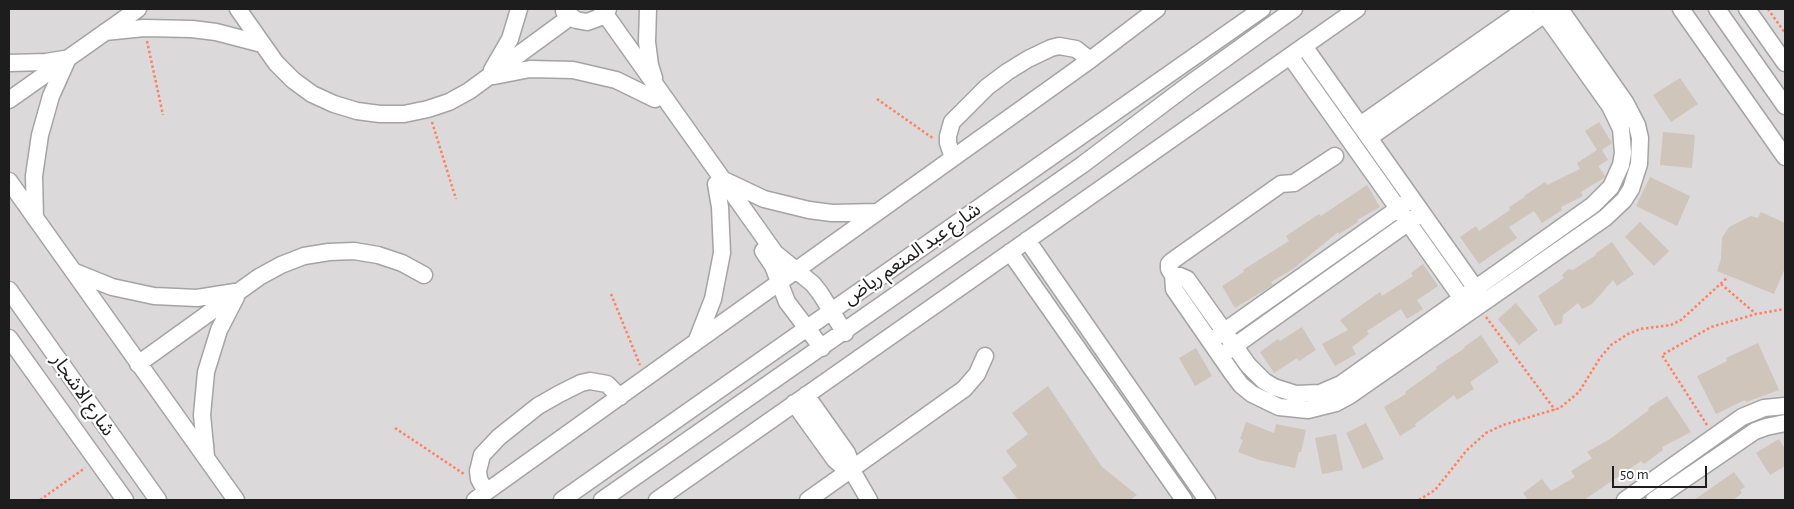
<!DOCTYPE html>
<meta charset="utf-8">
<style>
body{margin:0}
#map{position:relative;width:1794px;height:509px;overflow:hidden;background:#efebe1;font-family:"Alegreya Sans",sans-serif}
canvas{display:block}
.frame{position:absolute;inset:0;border:10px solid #1d1d1d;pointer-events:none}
.scale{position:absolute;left:1612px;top:466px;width:95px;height:22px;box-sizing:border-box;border:2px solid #1d1d1d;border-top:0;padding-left:6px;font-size:15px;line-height:18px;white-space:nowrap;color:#1d1d1d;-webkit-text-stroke:4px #fff;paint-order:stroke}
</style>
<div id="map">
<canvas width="1794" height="509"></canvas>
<div class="frame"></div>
<div class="scale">50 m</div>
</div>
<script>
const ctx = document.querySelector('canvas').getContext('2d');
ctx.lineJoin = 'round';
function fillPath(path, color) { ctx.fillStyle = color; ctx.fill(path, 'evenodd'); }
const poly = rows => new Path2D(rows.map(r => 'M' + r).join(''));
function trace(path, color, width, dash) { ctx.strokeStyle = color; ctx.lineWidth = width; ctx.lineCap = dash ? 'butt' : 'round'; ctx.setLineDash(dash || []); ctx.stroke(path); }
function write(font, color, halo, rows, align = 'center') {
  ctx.font = font + ' "Alegreya Sans","Noto Sans Arabic",sans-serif'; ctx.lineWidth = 4.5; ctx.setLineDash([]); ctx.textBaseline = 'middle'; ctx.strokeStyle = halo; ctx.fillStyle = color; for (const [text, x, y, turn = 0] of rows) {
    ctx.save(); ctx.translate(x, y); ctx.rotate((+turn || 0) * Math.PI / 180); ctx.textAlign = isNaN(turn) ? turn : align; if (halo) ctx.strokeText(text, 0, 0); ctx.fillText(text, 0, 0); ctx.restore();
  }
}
fillPath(poly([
 [9,9,1785,9,1785,500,9,500]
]), '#dbd9d9');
fillPath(poly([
 [1680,78,1698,104,1671,122,1653,95],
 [1599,122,1612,143,1602,150,1608,160,1598,166,1605,176,1604,178,1581,192,1583,196,1561,207,1562,210,1542,223,1534,211,1509,227,1517,238,1479,264,1460,237,1476,226,1479,231,1510,210,1509,207,1525,197,1524,196,1545,182,1547,185,1580,169,1577,163,1597,150,1585,131],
 [1663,132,1695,135,1692,168,1660,165],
 [1650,177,1690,196,1677,226,1636,206],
 [1367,185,1380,207,1357,220,1358,222,1339,234,1338,232,1293,269,1271,282,1273,285,1268,288,1235,308,1222,286,1244,272,1243,270,1289,241,1286,236,1319,214,1321,216],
 [1761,212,1785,223,1785,268,1774,294,1717,271,1721,259,1722,238,1729,227,1751,216,1758,218],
 [1640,222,1669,251,1654,266,1625,237],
 [1612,242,1634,274,1617,286,1613,280,1592,304,1582,309,1578,303,1563,315,1562,323,1555,326,1538,296,1564,278,1562,275,1568,269,1573,270,1596,255,1595,254],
 [1423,264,1438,286,1417,300,1423,309,1407,319,1401,309,1367,331,1369,334,1352,347,1356,354,1335,366,1322,344,1348,330,1340,320,1380,292,1382,296,1413,276,1411,273],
 [1516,303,1538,330,1519,345,1498,319],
 [1302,327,1316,350,1299,361,1297,358,1274,373,1260,352,1278,339,1280,341],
 [1481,335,1499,362,1470,382,1474,389,1457,400,1454,395,1415,424,1416,426,1400,436,1384,407,1406,394,1405,392,1437,369,1436,367,1465,348,1464,347],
 [1758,343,1779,390,1746,402,1745,400,1716,414,1697,376,1727,361,1726,358],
 [1196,348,1212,376,1195,386,1179,358],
 [1048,386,1102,467,1137,495,1130,500,1018,500,1002,478,1017,466,1006,451,1028,434,1012,413],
 [1667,396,1691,432,1662,447,1663,450,1644,464,1641,461,1584,500,1528,500,1523,493,1542,479,1551,491,1575,477,1571,471,1592,458,1587,452,1610,439,1649,410,1648,408],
 [1246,422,1274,433,1276,424,1306,430,1301,452,1299,452,1295,468,1259,460,1238,452,1243,440,1240,439],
 [1366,423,1384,459,1363,469,1346,433],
 [1336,434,1343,470,1322,474,1315,438],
 [1779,439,1785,449,1785,466,1770,475,1756,453],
 [1734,472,1745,487,1740,490,1742,493,1733,500,1694,500]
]), '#cfc5ba');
const minor = poly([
 [238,9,276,63,293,80,312,94,334,104,357,111,380,114,404,114,428,109,449,102,469,91,570,17],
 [648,9,647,42,650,65,654,78],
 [1681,9,1785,157],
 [1717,9,1785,106],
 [1747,9,1785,63],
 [564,11,576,20,587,22,598,18,608,9],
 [605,14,775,253,813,284,820,293,845,333],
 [105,32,144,28,192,29,216,32,262,44],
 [1304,46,1481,296],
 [1290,56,1468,307],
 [9,63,46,62,64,59],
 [492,70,510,39,519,9],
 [494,76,530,69,573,70,616,80,655,99],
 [9,100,138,9],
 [1360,125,1526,9],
 [1369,138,1552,9],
 [1335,156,1294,183,1281,184,1172,261,1169,264,1169,269,1173,275,1174,289,1232,373,1241,385,1252,394,1279,407,1308,410,1336,403,1349,396,1605,218,1624,200,1631,189,1639,164,1640,138,1637,125,1625,102,1560,9],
 [953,158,948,143,948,136,952,122,987,87,1007,72,1028,59,1051,48,1059,46,1076,49,1090,60],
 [9,181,236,500],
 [726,181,764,199,809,210,832,213,878,212],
 [35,218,34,176,40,135,51,96,68,58],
 [1027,240,1207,500],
 [763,251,773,266,787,302,822,348],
 [1010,252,1184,500],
 [75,272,112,287,154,296,197,298,235,292],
 [1173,275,1180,276,1187,279,1248,365,1264,381,1274,387,1296,394,1320,393,1341,384,1593,205,1611,187,1621,165,1623,153,1621,129,1610,106,1541,9],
 [9,290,158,500],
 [1216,337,1406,203],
 [9,338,125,500],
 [697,340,713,299,722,253,720,207,716,184],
 [1226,352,1416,217],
 [138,364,259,277,281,265,304,256,329,252,354,251,378,255,402,263,424,275],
 [806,395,847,453,850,461,851,469,869,500],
 [794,403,835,460,842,466,851,469],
 [206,456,202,415,206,372,219,330,236,297],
 [486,492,479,479,478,471,482,455,499,437,538,406,559,394,581,383,590,381,607,384,620,397],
 [475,500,1090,60,1157,9],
 [562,500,1262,9],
 [602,500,1082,165,1187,86,1294,9],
 [657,500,1357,9],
 [808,500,964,389,977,374,985,356],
 [1625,500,1742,417,1764,408,1785,406],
 [1654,500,1755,431,1766,427,1785,423]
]);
trace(minor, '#a4a4a4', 19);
trace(poly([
 [1768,9,1785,33],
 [147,41,163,115],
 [877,99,934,139],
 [432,122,456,199],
 [1721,284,1756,314],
 [611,294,640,365],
 [1486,317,1555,410],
 [1707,425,1662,355,1711,327,1756,314,1785,309],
 [395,428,464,474],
 [40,500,85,468],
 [1419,500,1435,490,1467,450,1486,433,1503,425,1560,408,1579,392,1600,358,1611,345,1628,334,1640,329,1671,325,1681,320,1728,277]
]), '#ff8162', 2.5, [2.5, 2.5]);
trace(minor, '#fff', 16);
write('19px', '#1d1d1d', '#fff', [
 ["شارع عبد المنعم رياض",912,254,-35],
 ["شارع الاشجار",83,395,55]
]);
</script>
